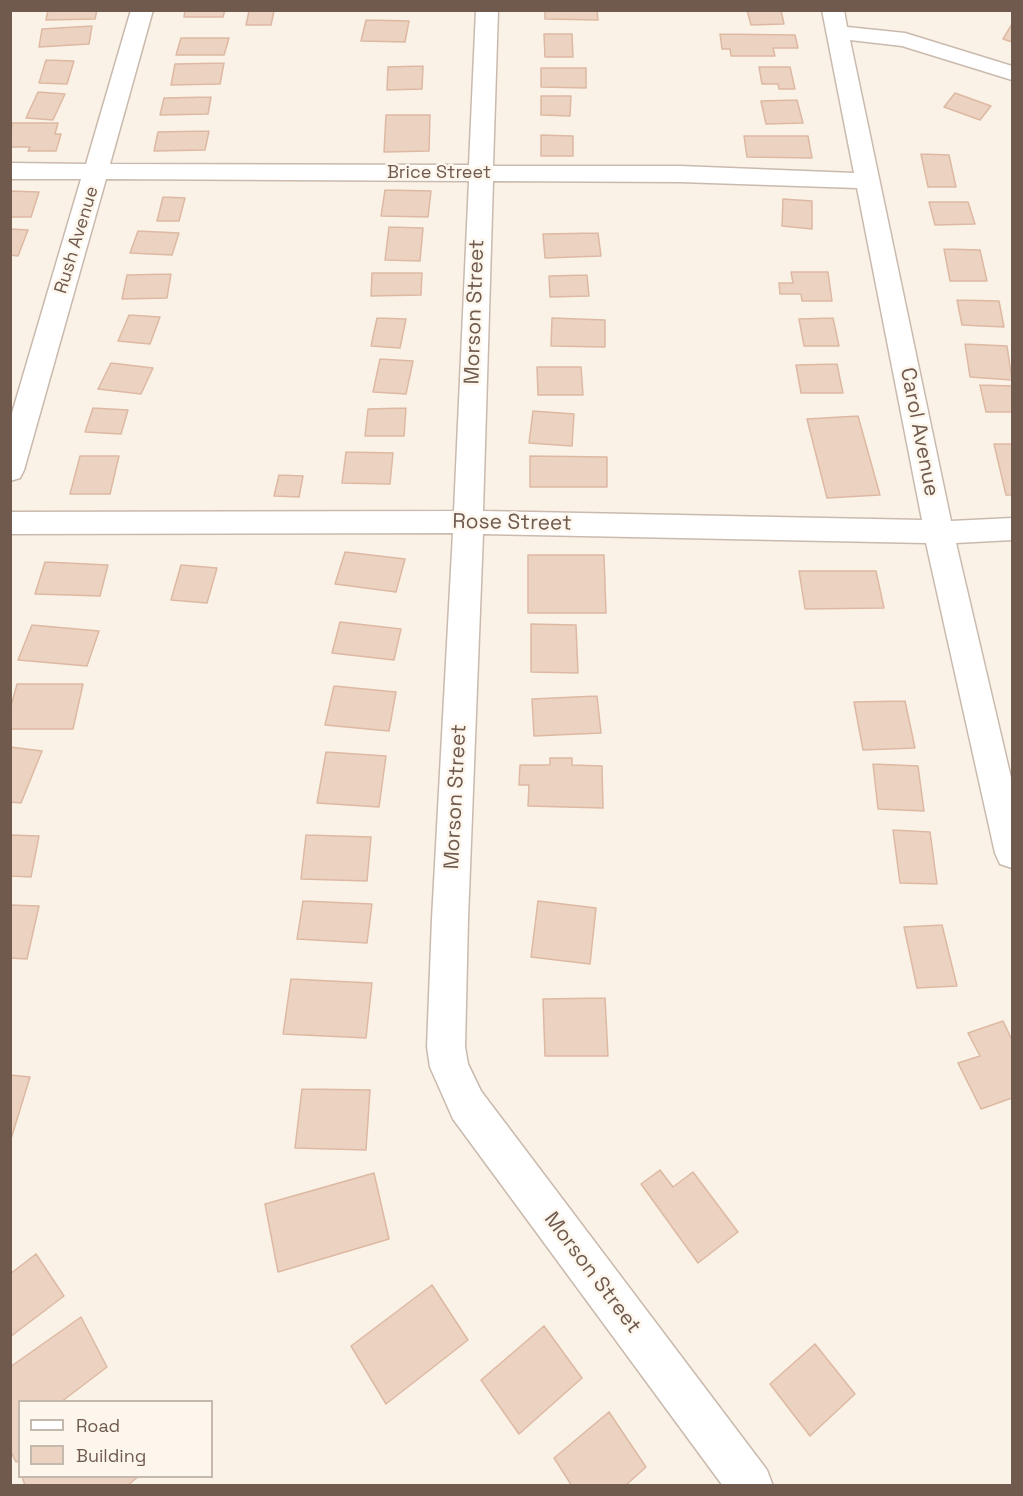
<!DOCTYPE html>
<style>
body{margin:0}
#map{position:relative;width:1023px;height:1496px;overflow:hidden;background:#faf2e6;font-family:"Space Grotesk",sans-serif}
canvas{display:block}
.frame{position:absolute;inset:0;border:12px solid #705a4e;pointer-events:none}
.legend{position:absolute;left:18px;top:1400px;width:195px;height:78px;box-sizing:border-box;background:#fdf6ec;border:2px solid #c5b8ad;margin:0;padding:8px 10px;list-style:none;font-size:18px;color:#705a4e}
.legend li{display:flex;align-items:center;gap:12px;height:30px}
.legend b{width:30px;border:2px solid #c5b8ad}
</style>
<div id="map">
<canvas width="1023" height="1496"></canvas>
<div class="frame"></div>
<ul class="legend">
<li><b style="height:8px;background:#fff"></b>Road</li>
<li><b style="height:16px;background:#ecd2c0"></b>Building</li>
</ul>
</div>
<script>
const ctx = document.querySelector('canvas').getContext('2d');
ctx.lineJoin = 'round';
function fillPath(path, color) { ctx.fillStyle = color; ctx.fill(path, 'evenodd'); }
const poly = rows => new Path2D(rows.map(r => 'M' + r).join(''));
function trace(path, color, width, dash) { ctx.strokeStyle = color; ctx.lineWidth = width; ctx.lineCap = dash ? 'butt' : 'round'; ctx.setLineDash(dash || []); ctx.stroke(path); }
function write(font, color, halo, rows, align = 'center') {
  ctx.font = font + ' "Space Grotesk",sans-serif'; ctx.lineWidth = 5; ctx.setLineDash([]); ctx.textBaseline = 'middle'; ctx.strokeStyle = halo; ctx.fillStyle = color; for (const [text, x, y, turn = 0] of rows) {
    ctx.save(); ctx.translate(x, y); ctx.rotate((+turn || 0) * Math.PI / 180); ctx.textAlign = isNaN(turn) ? turn : align; if (halo) ctx.strokeText(text, 0, 0); ctx.fillText(text, 0, 0); ctx.restore();
  }
}
const building = poly([
 [48,10,97,10,95,19,46,20,48,10],
 [185,10,225,10,223,17,184,17,185,10],
 [545,10,597,10,598,20,545,19,545,10],
 [747,10,781,10,784,24,751,25,747,10],
 [249,11,274,11,271,25,246,25,249,11],
 [366,20,409,21,405,42,361,41,366,20],
 [1012,24,1012,42,1003,39,1012,24],
 [92,26,89,44,39,47,42,29,92,26],
 [544,34,572,34,573,57,545,57,544,34],
 [720,34,795,35,798,48,773,48,775,56,731,56,730,49,722,49,720,34],
 [181,38,229,38,224,55,176,55,181,38],
 [46,60,74,61,67,84,39,83,46,60],
 [224,63,220,84,171,85,175,64,224,63],
 [423,66,422,89,387,90,388,67,423,66],
 [759,67,790,67,795,89,779,89,778,84,762,84,759,67],
 [541,68,586,68,586,88,541,87,541,68],
 [38,92,65,94,53,120,26,118,38,92],
 [955,93,991,106,980,120,944,107,955,93],
 [541,96,571,96,570,116,541,115,541,96],
 [211,97,208,114,160,115,164,98,211,97],
 [797,100,803,123,766,124,761,101,797,100],
 [386,115,430,115,429,151,384,152,386,115],
 [12,123,58,123,55,134,61,134,56,151,28,151,30,147,10,147,12,123],
 [209,131,205,150,154,151,158,132,209,131],
 [541,135,573,136,573,156,541,156,541,135],
 [744,136,808,136,812,158,747,157,744,136],
 [921,154,949,155,956,187,928,187,921,154],
 [385,190,431,191,428,217,381,216,385,190],
 [10,191,39,192,31,217,10,217,10,191],
 [163,197,185,198,179,221,157,221,163,197],
 [783,199,812,201,812,229,782,226,783,199],
 [929,202,968,202,975,224,935,225,929,202],
 [389,227,423,228,420,261,385,260,389,227],
 [10,229,28,230,18,256,10,255,10,229],
 [138,231,179,233,172,255,130,253,138,231],
 [598,233,601,256,545,258,543,234,598,233],
 [944,249,980,250,987,281,950,281,944,249],
 [791,272,828,272,832,301,802,301,801,294,780,294,779,283,793,283,791,272],
 [372,273,422,273,421,295,371,296,372,273],
 [171,274,167,298,122,299,127,275,171,274],
 [587,275,589,296,550,297,549,276,587,275],
 [957,300,999,301,1004,327,962,325,957,300],
 [129,315,160,317,150,344,118,341,129,315],
 [377,318,406,319,400,348,371,346,377,318],
 [552,318,605,320,605,347,551,346,552,318],
 [833,318,839,346,804,346,799,319,833,318],
 [965,344,1007,346,1012,380,970,377,965,344],
 [380,359,413,361,406,394,373,392,380,359],
 [111,363,153,368,141,394,98,389,111,363],
 [837,364,843,393,801,393,796,365,837,364],
 [537,367,581,367,583,395,538,395,537,367],
 [980,385,1012,386,1012,412,986,412,980,385],
 [93,408,128,410,121,434,85,432,93,408],
 [406,408,404,436,365,436,368,409,406,408],
 [533,411,574,414,572,446,529,443,533,411],
 [858,416,880,495,827,498,807,419,858,416],
 [994,444,1012,444,1012,495,1006,495,994,444],
 [346,452,393,453,390,484,342,483,346,452],
 [80,456,119,456,110,494,70,494,80,456],
 [530,456,607,457,607,487,530,487,530,456],
 [279,475,303,476,299,497,274,496,279,475],
 [345,552,405,559,396,592,335,584,345,552],
 [528,555,604,555,606,613,528,613,528,555],
 [45,562,108,565,100,596,35,594,45,562],
 [181,565,217,568,207,603,171,600,181,565],
 [799,571,876,571,884,608,805,609,799,571],
 [340,622,401,629,394,660,332,653,340,622],
 [531,624,576,625,578,673,531,672,531,624],
 [32,625,99,631,87,666,18,660,32,625],
 [17,684,83,684,73,729,10,729,10,710,17,684],
 [334,686,396,692,389,731,325,725,334,686],
 [597,696,601,733,534,736,532,699,597,696],
 [905,701,915,748,863,750,854,702,905,701],
 [10,747,42,751,21,803,10,802,10,747],
 [326,752,386,756,379,807,317,803,326,752],
 [550,758,572,758,572,765,602,766,603,808,528,806,529,785,519,785,520,765,550,765,550,758],
 [873,764,918,766,924,811,878,809,873,764],
 [893,830,930,832,937,884,900,883,893,830],
 [10,835,39,836,31,877,10,876,10,835],
 [306,835,371,837,367,881,301,879,306,835],
 [303,901,372,904,367,943,297,939,303,901],
 [538,901,596,908,590,964,531,957,538,901],
 [10,905,39,906,27,959,10,958,10,905],
 [942,925,957,986,917,988,904,927,942,925],
 [291,979,372,983,366,1038,283,1034,291,979],
 [605,998,608,1056,545,1056,543,999,605,998],
 [1003,1021,1012,1040,1012,1098,981,1109,958,1063,980,1056,968,1033,1003,1021],
 [10,1075,30,1077,11,1139,10,1139,10,1075],
 [302,1089,370,1090,366,1150,295,1148,302,1089],
 [660,1170,673,1187,693,1172,738,1232,698,1263,641,1184,660,1170],
 [374,1173,389,1239,278,1272,265,1204,374,1173],
 [36,1254,64,1296,10,1337,10,1274,36,1254],
 [432,1285,468,1340,386,1404,351,1346,432,1285],
 [81,1317,107,1367,61,1402,20,1402,20,1460,16,1462,10,1450,10,1367,81,1317],
 [544,1326,582,1378,519,1434,481,1380,544,1326],
 [815,1344,855,1394,810,1436,770,1384,815,1344],
 [609,1412,646,1467,625,1486,572,1486,554,1458,609,1412],
 [22,1476,139,1476,127,1486,25,1486,22,1476]
]);
fillPath(building, '#ecd2c0');
trace(building, '#ddb9a3', 1.5);
const minor = poly([
 [131,10,153,10,110,164,469,165,476,10,498,10,493,166,680,166,854,173,822,10,844,10,847,27,905,33,1012,66,1012,80,902,46,850,40,951,521,1012,518,1012,540,956,543,1012,782,1012,868,1000,864,995,853,926,543,483,534,468,919,465,1047,468,1064,481,1091,767,1470,773,1486,723,1486,453,1119,430,1067,427,1047,432,919,453,533,10,534,10,512,454,511,469,181,106,179,24,470,20,478,10,481,10,420,81,179,10,179,10,163,86,164,131,10],
 [493,181,680,182,857,188,922,520,483,511,493,181]
]);
trace(minor, '#cabaad', 3);
fillPath(minor, '#fff');
write('18px', '#705a4e', '#fdf6ec', [
 ["Brice Street",439,173],
 ["Rush Avenue",77,240,-73]
]);
write('21px', '#705a4e', '#fdf6ec', [
 ["Morson Street",475,312,-88],
 ["Carol Avenue",919,432,79],
 ["Rose Street",512,523,1],
 ["Morson Street",456,797,-87],
 ["Morson Street",592,1273,53]
]);
</script>
